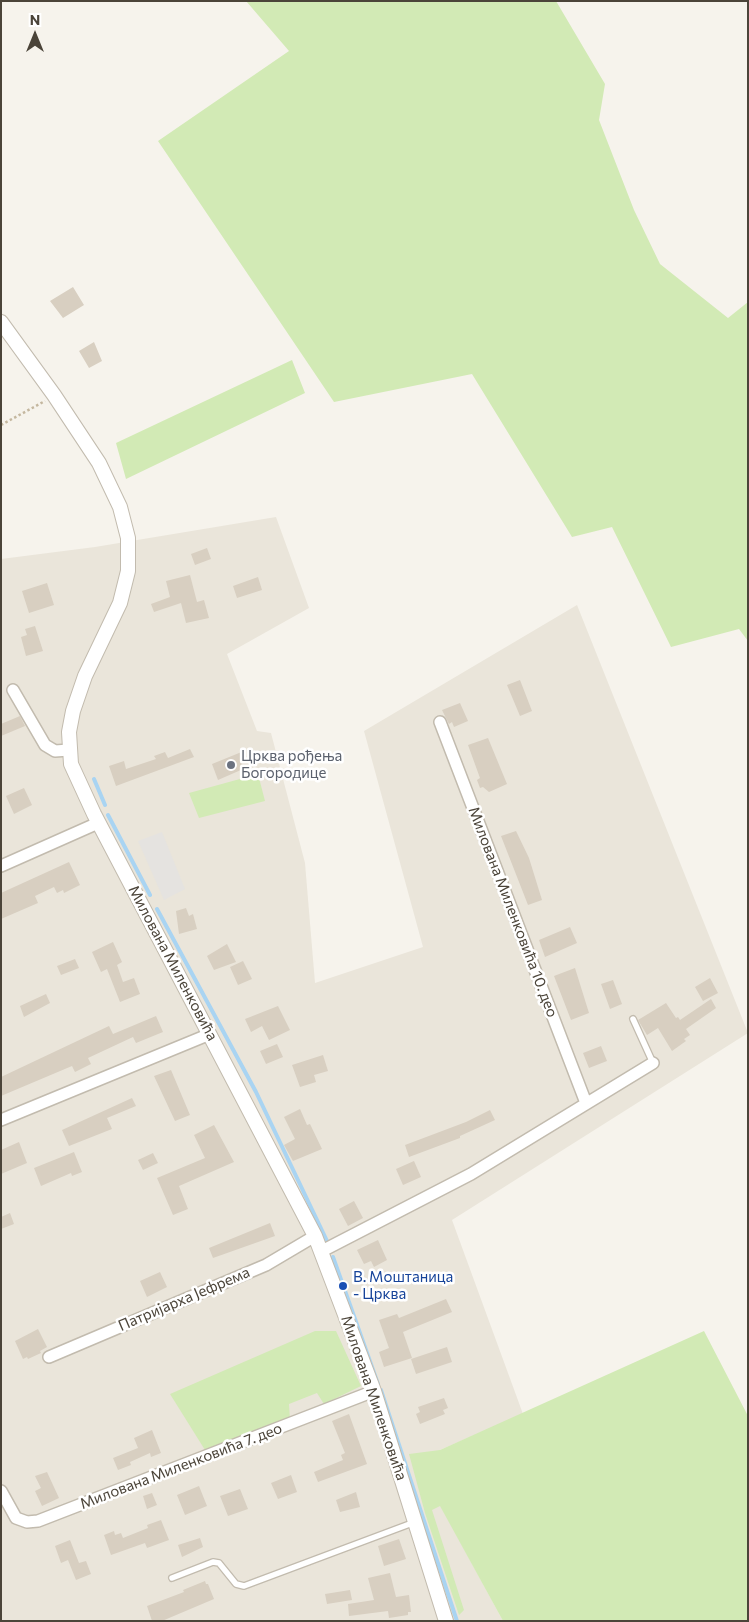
<!DOCTYPE html>
<meta charset="utf-8">
<style>
body{margin:0}
#map{position:relative;width:749px;height:1622px;overflow:hidden;background:#f6f3ec;font-family:Commissioner,sans-serif}
canvas{display:block}
.frame{position:absolute;inset:0;border:2px solid #4b4439;pointer-events:none}
.north{position:absolute;left:10px;top:10px;width:50px;height:50px;-webkit-text-stroke:4px #fff;paint-order:stroke;rotate:0deg;font-size:14px;font-weight:700;line-height:20px;text-align:center;color:#4b4439}
.north::after{content:'';display:block;margin:auto;width:18px;height:22px;background:#4b4439;clip-path:polygon(50% 0,100% 100%,50% 72%,0 100%)}
</style>
<div id="map">
<canvas width="749" height="1622"></canvas>
<div class="frame"></div>
<div class="north">N</div>
</div>
<script>
const ctx = document.querySelector('canvas').getContext('2d');
ctx.lineJoin = 'round';
function fillPath(path, color) { ctx.fillStyle = color; ctx.fill(path, 'evenodd'); }
const poly = rows => new Path2D(rows.map(r => 'M' + r).join(''));
function trace(path, color, width, dash) { ctx.strokeStyle = color; ctx.lineWidth = width; ctx.lineCap = dash ? 'butt' : 'round'; ctx.setLineDash(dash || []); ctx.stroke(path); }
function write(font, color, halo, rows, align = 'center') {
  ctx.font = font + ' Commissioner,sans-serif'; ctx.lineWidth = 5; ctx.setLineDash([]); ctx.textBaseline = 'middle'; ctx.strokeStyle = halo; ctx.fillStyle = color; for (const [text, x, y, turn = 0] of rows) {
    ctx.save(); ctx.translate(x, y); ctx.rotate((+turn || 0) * Math.PI / 180); ctx.textAlign = isNaN(turn) ? turn : align; if (halo) ctx.strokeText(text, 0, 0); ctx.fillText(text, 0, 0); ctx.restore();
  }
}
fillPath(poly([
 [276,517,309,608,227,654,257,731,271,733,305,863,315,983,423,947,364,731,577,605,748,1033,452,1220,523,1414,440,1450,441,1506,503,1621,1,1621,1,559,95,547]
]), '#eae5da');
fillPath(poly([
 [246,1,556,1,605,84,599,120,634,210,660,264,728,318,748,302,748,641,739,629,671,647,612,527,572,537,472,374,334,402,158,141,289,51],
 [292,360,305,393,126,479,116,443],
 [258,774,265,801,199,818,189,793],
 [315,1331,336,1331,361,1386,324,1404,317,1393,289,1404,290,1420,205,1450,170,1394],
 [704,1331,748,1416,748,1621,503,1621,440,1506,432,1510,464,1610,459,1615,425,1513,409,1454,440,1450]
]), '#d2eab5');
fillPath(poly([
 [162,832,185,889,164,900,138,841]
]), '#e5e3e0');
trace(poly([
 [94,779,105,805],
 [108,815,150,895],
 [157,909,256,1092,327,1241],
 [333,1257,378,1384],
 [381,1390,457,1621]
]), '#a9d4f2', 4);
fillPath(poly([
 [73,287,84,305,63,318,50,301],
 [94,342,102,361,89,368,79,351],
 [207,548,211,559,195,565,191,554],
 [190,575,197,602,204,600,209,618,186,623,181,603,154,612,151,604,170,597,166,581],
 [258,577,262,590,237,598,233,586],
 [47,583,54,605,29,613,22,591],
 [35,626,43,651,26,656,21,637,27,635,25,629],
 [520,680,532,711,520,716,507,685],
 [460,703,468,721,454,727,452,722,449,724,442,710],
 [20,716,25,726,1,736,1,724],
 [488,738,507,784,489,792,483,787,480,788,477,780,480,778,468,745],
 [190,749,194,757,116,786,109,766,124,761,126,769,156,759,154,756,165,752,168,758],
 [244,751,250,766,218,780,212,764],
 [24,788,32,805,14,814,6,796],
 [516,831,529,858,542,900,528,905,501,836],
 [69,862,80,885,64,893,63,890,57,893,54,887,35,896,38,903,1,919,1,893],
 [186,908,189,916,193,914,197,929,179,934,176,911],
 [570,927,577,943,545,957,539,940],
 [113,942,122,962,117,965,123,982,134,978,140,994,120,1002,107,969,101,972,92,952],
 [227,944,236,962,214,970,207,956],
 [75,959,79,968,61,975,57,966],
 [243,961,252,979,238,985,230,967],
 [575,968,589,1013,571,1020,554,976],
 [710,978,718,993,703,1001,695,987],
 [613,980,622,1004,610,1009,601,984],
 [46,994,50,1003,24,1017,20,1006],
 [711,999,716,1008,686,1029,690,1035,684,1039,686,1041,672,1051,658,1028,647,1035,638,1020,666,1003,676,1018,678,1017,680,1020],
 [278,1006,290,1030,269,1040,262,1026,251,1032,245,1019],
 [156,1016,163,1032,136,1043,133,1037,88,1058,91,1064,75,1072,72,1066,1,1096,1,1077,109,1026,113,1034],
 [277,1044,283,1057,266,1064,260,1051],
 [601,1046,607,1061,589,1068,583,1053],
 [323,1055,328,1071,314,1075,316,1082,300,1087,292,1065],
 [171,1070,190,1115,175,1121,154,1076],
 [132,1098,136,1106,107,1118,112,1129,69,1146,62,1130],
 [300,1109,307,1125,310,1124,322,1149,293,1161,284,1145,295,1139,284,1117],
 [490,1110,495,1120,460,1136,460,1138,409,1157,405,1145,466,1122],
 [214,1125,234,1162,179,1186,188,1209,173,1215,157,1178,205,1158,194,1135],
 [19,1142,27,1163,1,1174,1,1150],
 [74,1152,82,1172,72,1176,71,1173,41,1186,34,1168],
 [153,1153,158,1163,143,1170,138,1160],
 [414,1161,421,1177,403,1185,396,1169],
 [354,1201,363,1218,348,1226,339,1209],
 [10,1213,14,1224,1,1229,1,1217],
 [270,1223,275,1236,213,1258,209,1248],
 [378,1240,387,1260,374,1267,371,1261,364,1264,357,1250],
 [160,1272,167,1287,147,1297,140,1281],
 [446,1299,452,1312,403,1332,412,1358,384,1367,379,1352,389,1348,379,1320,397,1314,399,1318],
 [38,1329,47,1347,40,1351,41,1353,28,1359,27,1357,23,1359,15,1341],
 [447,1347,452,1362,416,1374,411,1359],
 [444,1398,448,1408,443,1410,445,1414,420,1424,416,1414,420,1412,418,1407],
 [349,1414,367,1464,318,1482,314,1472,343,1460,341,1455,345,1453,332,1421],
 [152,1430,161,1453,151,1457,150,1453,130,1462,131,1465,118,1470,113,1458,138,1448,134,1438],
 [47,1472,59,1498,42,1506,35,1491,41,1488,35,1476],
 [291,1475,297,1492,278,1499,271,1483],
 [199,1486,207,1506,185,1515,177,1495],
 [240,1489,248,1509,228,1516,220,1496],
 [356,1492,360,1507,340,1512,336,1500],
 [152,1493,157,1505,147,1509,143,1496],
 [161,1520,169,1540,147,1548,145,1543,111,1555,104,1535,114,1531,115,1535,121,1533,123,1538,148,1528,147,1525],
 [200,1538,203,1547,182,1557,178,1545],
 [399,1539,406,1559,384,1566,378,1546],
 [70,1540,79,1563,86,1561,91,1574,76,1580,68,1560,61,1563,55,1546],
 [390,1573,396,1597,409,1595,411,1612,408,1612,408,1615,389,1618,388,1611,349,1616,348,1604,374,1600,368,1578],
 [205,1581,206,1584,208,1584,214,1599,162,1621,152,1621,147,1606,184,1592,183,1590],
 [350,1590,352,1600,327,1604,325,1594]
]), '#d8cfc1');
const service = poly([
 [633,1019,653,1063],
 [172,1578,213,1562,219,1563,236,1584,244,1586,415,1522]
]);
const minor = poly([
 [13,690,45,745,55,751,69,750],
 [440,722,586,1103],
 [1,866,98,823],
 [1,1120,210,1034],
 [322,1251,471,1174,653,1063],
 [49,1357,266,1265,315,1236],
 [1,1491,16,1518,27,1522,38,1521,374,1391]
]);
const tertiary = poly([
 [1,322,54,395,99,463,120,507,128,538,128,571,120,603,85,676,73,711,69,732,71,764,94,814,315,1236,374,1391,446,1621]
]);
trace(service, '#c2bbae', 8);
trace(minor, '#c2bbae', 14);
trace(tertiary, '#c2bbae', 16);
trace(poly([
 [1,425,45,401]
]), '#c4b79f', 2.5, [2.5, 2.5]);
trace(service, '#fff', 5.5);
trace(minor, '#fff', 11);
trace(tertiary, '#fff', 14);
for (const [x, y, r, color] of [
 [231,765,5,"#6b7280"],
 [343,1286,5,"#1a4fb4"]
]) { const dot = new Path2D(); dot.arc(x, y, r, 0, 2 * Math.PI); ctx.fillStyle = color; ctx.fill(dot); trace(dot, '#fff', 2); }
write('15px', '#5b616d', '#fff', [
 ["Црква рођења",241,756],
 ["Богородице",241,773]
], 'left');
write('15px', '#4b4439', '#fff', [
 ["Милована Миленковића 10. део",513,912,69],
 ["Милована Миленковића",173,963,62],
 ["Патријарха Јефрема",184,1299,-23],
 ["Милована Миленковића",374,1398,71],
 ["Милована Миленковића 7. део",181,1466,-21]
]);
write('15px', '#164399', '#fff', [
 ["В. Моштаница",353,1277],
 ["- Црква",353,1294]
], 'left');
</script>
